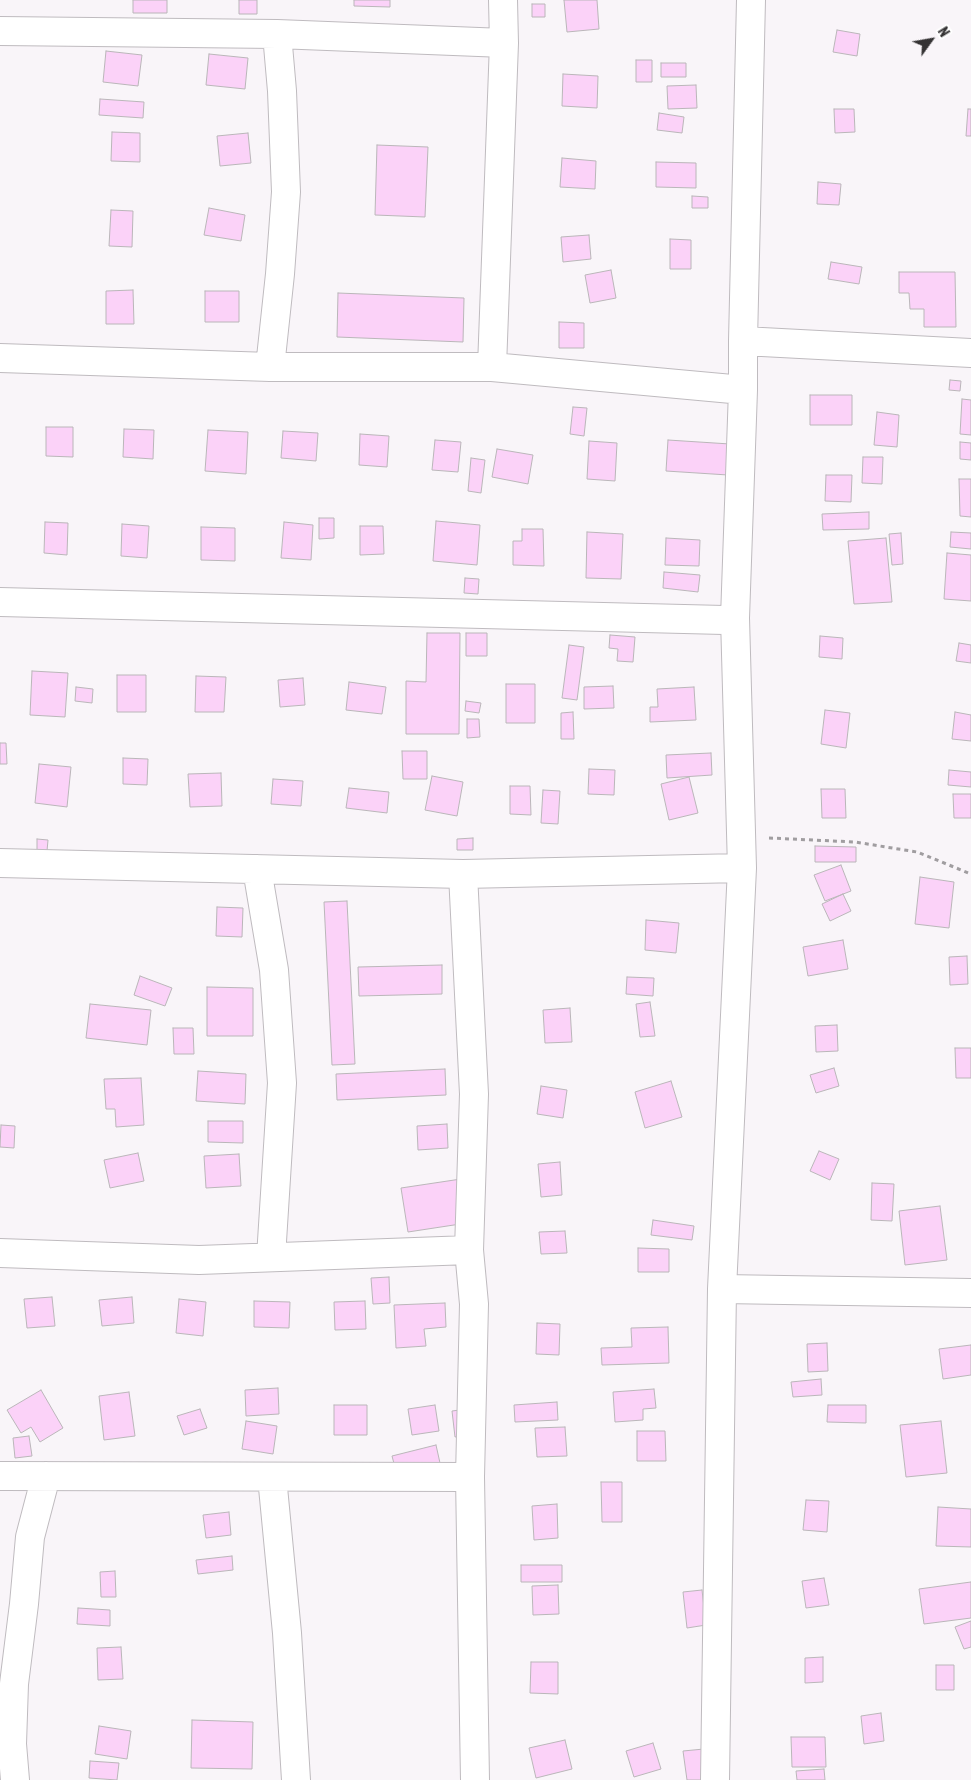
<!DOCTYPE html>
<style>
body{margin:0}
#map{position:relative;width:971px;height:1780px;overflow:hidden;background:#f9f5f9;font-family:"Asap Condensed",sans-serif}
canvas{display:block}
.north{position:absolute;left:906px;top:15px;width:50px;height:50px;-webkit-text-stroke:4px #fff;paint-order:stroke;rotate:58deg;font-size:14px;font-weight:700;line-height:20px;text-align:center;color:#343233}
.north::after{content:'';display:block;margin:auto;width:18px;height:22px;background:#343233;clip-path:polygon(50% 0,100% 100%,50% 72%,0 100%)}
</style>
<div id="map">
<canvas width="971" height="1780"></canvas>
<div class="north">N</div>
</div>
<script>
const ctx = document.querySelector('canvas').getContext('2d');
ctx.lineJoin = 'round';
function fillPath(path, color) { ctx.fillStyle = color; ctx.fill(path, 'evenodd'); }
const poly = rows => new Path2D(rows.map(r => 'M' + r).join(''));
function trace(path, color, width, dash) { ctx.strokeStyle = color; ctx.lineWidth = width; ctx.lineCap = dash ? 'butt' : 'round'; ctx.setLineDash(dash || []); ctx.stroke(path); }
const building = poly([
 [133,0,167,0,167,13,133,13,133,0],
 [239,0,257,0,257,14,239,14,239,0],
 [354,0,390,0,390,7,354,6,354,0],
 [564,0,597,0,599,29,567,32,564,0],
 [532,4,545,4,545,17,532,17,532,4],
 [837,30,860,34,857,56,833,52,837,30],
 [106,51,142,55,138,86,103,82,106,51],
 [209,54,248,58,245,89,206,85,209,54],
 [636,60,652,60,652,82,636,82,636,60],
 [661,63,686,63,686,77,661,77,661,63],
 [563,74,598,76,597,108,562,106,563,74],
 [696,85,697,108,668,109,667,86,696,85],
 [100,99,144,102,143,118,99,115,100,99],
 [834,109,854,109,855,132,835,133,834,109],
 [968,109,971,109,971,136,966,136,968,109],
 [659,113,684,117,682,133,657,130,659,113],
 [112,132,140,133,140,162,111,161,112,132],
 [248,133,251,163,220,166,217,136,248,133],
 [377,145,428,147,425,217,375,215,377,145],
 [562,158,596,161,595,189,560,187,562,158],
 [656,162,696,163,696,188,656,187,656,162],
 [818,182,841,184,839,205,817,204,818,182],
 [692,196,708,197,708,208,692,208,692,196],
 [209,208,245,215,241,241,204,235,209,208],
 [111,210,133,211,132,247,109,246,111,210],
 [589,235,591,259,563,262,561,237,589,235],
 [670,239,691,240,691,269,670,269,670,239],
 [831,262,862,267,859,284,828,279,831,262],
 [611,270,616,298,590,303,585,275,611,270],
 [899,272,955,272,956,327,924,327,924,309,910,309,909,293,899,293,899,272],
 [133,290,134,324,106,324,106,291,133,290],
 [205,291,239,291,239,322,205,322,205,291],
 [338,293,464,298,463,342,337,337,338,293],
 [559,322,584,323,584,348,559,348,559,322],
 [950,380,961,381,960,391,949,390,950,380],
 [810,395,852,395,852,425,810,425,810,395],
 [962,399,971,400,971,435,960,434,962,399],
 [573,407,587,408,584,436,570,434,573,407],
 [877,412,899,415,897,447,874,445,877,412],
 [46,427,73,427,73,457,46,456,46,427],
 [124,429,154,430,153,459,123,457,124,429],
 [208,430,248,432,246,474,205,471,208,430],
 [283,431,318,433,316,461,281,458,283,431],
 [360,434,389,436,387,467,359,465,360,434],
 [435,440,461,442,458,472,432,470,435,440],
 [668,440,730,444,728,475,666,471,668,440],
 [589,441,617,443,615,481,587,479,589,441],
 [960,442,971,443,971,460,960,459,960,442],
 [497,449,533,455,528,484,492,477,497,449],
 [863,457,883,457,882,484,862,483,863,457],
 [471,458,485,460,481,493,468,491,471,458],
 [826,475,852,475,851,502,825,501,826,475],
 [959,479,971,479,971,517,960,516,959,479],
 [869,512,869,529,823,530,822,514,869,512],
 [319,518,334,518,334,538,319,539,319,518],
 [436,521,480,525,477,565,433,561,436,521],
 [45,522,68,523,67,555,44,553,45,522],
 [284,522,313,525,311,560,281,558,284,522],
 [122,524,149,526,147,558,121,556,122,524],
 [360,526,383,526,384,554,360,555,360,526],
 [201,527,235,528,235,561,201,560,201,527],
 [522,529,543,529,544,566,513,565,513,541,522,541,522,529],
 [587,532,623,534,621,579,586,578,587,532],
 [951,532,971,533,971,549,950,547,951,532],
 [901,533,903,564,892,565,889,534,901,533],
 [666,538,700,540,699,566,665,565,666,538],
 [886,538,892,602,854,604,848,541,886,538],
 [947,553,971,555,971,601,944,599,947,553],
 [664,572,700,575,698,592,663,588,664,572],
 [465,578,479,579,478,594,464,593,465,578],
 [427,633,460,633,459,734,406,734,406,681,426,682,427,633],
 [466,633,487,633,487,656,466,656,466,633],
 [610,635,635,637,633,662,617,661,618,649,609,648,610,635],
 [820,636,843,638,842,659,819,657,820,636],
 [959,643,971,645,971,663,956,661,959,643],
 [569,645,584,647,577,700,562,698,569,645],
 [32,671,68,673,65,717,30,715,32,671],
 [117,675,146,675,146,712,117,712,117,675],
 [196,676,226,677,224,712,195,712,196,676],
 [303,678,305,705,280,707,278,680,303,678],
 [349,682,386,687,382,714,346,710,349,682],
 [506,684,535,684,535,723,506,723,506,684],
 [613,686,614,708,584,709,584,687,613,686],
 [76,687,93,689,92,703,75,701,76,687],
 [694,687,696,720,650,722,650,707,658,707,657,689,694,687],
 [466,701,481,703,479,713,465,711,466,701],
 [825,710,850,713,846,748,821,744,825,710],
 [573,712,574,739,561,739,561,713,573,712],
 [955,712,971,715,971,741,952,739,955,712],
 [467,719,479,719,480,737,467,738,467,719],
 [0,743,6,743,7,764,0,764,0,743],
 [402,751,427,751,427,779,403,779,402,751],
 [711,753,712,775,667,778,666,755,711,753],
 [123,758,148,759,147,785,123,784,123,758],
 [39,764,71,767,67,807,35,803,39,764],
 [589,769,615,770,614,795,588,794,589,769],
 [949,770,971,772,971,787,948,785,949,770],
 [221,773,222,806,190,807,188,774,221,773],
 [432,776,463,782,457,816,425,810,432,776],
 [689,777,698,813,669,820,661,784,689,777],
 [273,779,303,781,301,806,271,804,273,779],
 [510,786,530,786,531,815,510,814,510,786],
 [349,788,389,792,387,813,346,808,349,788],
 [821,789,845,789,846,818,822,818,821,789],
 [543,790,560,791,558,824,541,823,543,790],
 [953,794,971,794,971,818,954,818,953,794],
 [473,838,473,850,457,850,457,839,473,838],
 [37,839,48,840,47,851,37,850,37,839],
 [815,846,856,847,856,862,815,862,815,846],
 [841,865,851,891,825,901,814,875,841,865],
 [920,877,954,882,949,928,915,924,920,877],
 [843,894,851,911,830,921,822,904,843,894],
 [347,901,355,1064,332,1065,324,902,347,901],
 [217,907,243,908,242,937,216,936,217,907],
 [646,920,679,923,676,953,645,950,646,920],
 [843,940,848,969,808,976,803,947,843,940],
 [967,956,968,984,950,985,949,957,967,956],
 [442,965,442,994,359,996,358,967,442,965],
 [140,976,172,988,165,1006,134,995,140,976],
 [627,977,654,978,653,996,626,994,627,977],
 [207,987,253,988,253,1036,207,1036,207,987],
 [650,1002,655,1036,640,1037,636,1004,650,1002],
 [90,1004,151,1010,147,1045,86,1038,90,1004],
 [570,1008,572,1042,545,1043,543,1010,570,1008],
 [837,1025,838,1051,816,1052,815,1026,837,1025],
 [173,1028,193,1028,194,1054,174,1054,173,1028],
 [955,1048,971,1048,971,1078,956,1078,955,1048],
 [834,1068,839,1086,816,1093,810,1075,834,1068],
 [445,1069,446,1095,337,1100,336,1074,445,1069],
 [198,1071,246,1074,245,1104,196,1101,198,1071],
 [141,1078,144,1125,116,1127,115,1109,106,1109,104,1079,141,1078],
 [671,1081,682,1117,645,1128,635,1092,671,1081],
 [541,1086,567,1090,563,1118,537,1114,541,1086],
 [208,1121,243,1121,243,1143,208,1142,208,1121],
 [447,1124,448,1148,418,1150,417,1126,447,1124],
 [1,1125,15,1126,14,1148,0,1147,1,1125],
 [819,1151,839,1159,830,1180,810,1171,819,1151],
 [138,1153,144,1181,110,1188,104,1160,138,1153],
 [239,1154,241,1186,206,1188,204,1156,239,1154],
 [560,1162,562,1195,541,1197,538,1164,560,1162],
 [461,1179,467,1223,408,1232,401,1188,461,1179],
 [872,1183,894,1184,892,1221,871,1220,872,1183],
 [940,1206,947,1260,905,1265,899,1211,940,1206],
 [653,1220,694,1226,692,1240,651,1235,653,1220],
 [565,1231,567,1253,541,1254,539,1232,565,1231],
 [638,1248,669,1249,669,1272,638,1272,638,1248],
 [389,1277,390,1303,373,1304,371,1278,389,1277],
 [52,1297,55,1326,27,1328,24,1299,52,1297],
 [132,1297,134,1323,102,1326,99,1300,132,1297],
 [179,1299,206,1302,203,1336,176,1333,179,1299],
 [254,1301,290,1302,289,1328,254,1327,254,1301],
 [365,1301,366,1329,335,1330,334,1302,365,1301],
 [445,1303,446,1327,424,1329,426,1346,396,1348,394,1305,445,1303],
 [537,1323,560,1324,559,1355,536,1354,537,1323],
 [668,1327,669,1363,602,1365,601,1348,632,1347,631,1328,668,1327],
 [827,1343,828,1371,808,1372,807,1344,827,1343],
 [971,1345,971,1375,943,1379,939,1349,971,1345],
 [821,1379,822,1395,793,1397,791,1382,821,1379],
 [278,1388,279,1414,246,1416,245,1390,278,1388],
 [654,1389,656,1408,643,1409,643,1420,615,1422,613,1392,654,1389],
 [41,1390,63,1428,40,1442,31,1427,21,1433,7,1410,41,1390],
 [129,1392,135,1436,104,1440,99,1396,129,1392],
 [557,1402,558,1420,515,1422,514,1405,557,1402],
 [334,1405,367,1405,367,1435,334,1435,334,1405],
 [435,1405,439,1431,412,1435,408,1409,435,1405],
 [828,1405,866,1405,866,1423,827,1422,828,1405],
 [475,1408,478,1434,455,1437,452,1411,475,1408],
 [200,1409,207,1428,184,1435,177,1416,200,1409],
 [246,1421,277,1426,273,1454,242,1449,246,1421],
 [941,1421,947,1473,906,1477,900,1425,941,1421],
 [565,1427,567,1456,537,1457,535,1428,565,1427],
 [637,1431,665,1431,666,1461,637,1461,637,1431],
 [29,1436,32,1456,15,1458,13,1438,29,1436],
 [436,1445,440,1463,397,1475,392,1456,436,1445],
 [601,1482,622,1482,622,1522,602,1522,601,1482],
 [806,1500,829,1501,827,1532,803,1530,806,1500],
 [557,1504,558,1538,534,1540,532,1506,557,1504],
 [938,1507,971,1509,971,1547,936,1546,938,1507],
 [229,1512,231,1535,206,1538,203,1515,229,1512],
 [232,1556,233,1570,198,1574,196,1560,232,1556],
 [521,1565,562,1565,562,1582,521,1582,521,1565],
 [115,1571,116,1597,101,1597,100,1572,115,1571],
 [824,1578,829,1605,806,1608,802,1581,824,1578],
 [971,1582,971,1618,924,1624,919,1589,971,1582],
 [558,1585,559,1614,533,1615,532,1586,558,1585],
 [702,1590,706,1625,687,1628,683,1592,702,1590],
 [78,1608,110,1610,110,1626,77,1624,78,1608],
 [971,1621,971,1647,964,1649,955,1627,971,1621],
 [121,1647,123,1679,98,1680,97,1648,121,1647],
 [823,1657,823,1682,805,1683,805,1658,823,1657],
 [531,1662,558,1662,558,1694,530,1693,531,1662],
 [936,1665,954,1665,954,1690,936,1690,936,1665],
 [881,1713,884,1741,864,1744,861,1716,881,1713],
 [192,1720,253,1722,252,1769,191,1768,192,1720],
 [99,1726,131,1731,127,1759,95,1754,99,1726],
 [791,1737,825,1737,826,1767,792,1767,791,1737],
 [565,1740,572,1769,536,1778,529,1748,565,1740],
 [653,1743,661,1769,634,1777,626,1751,653,1743],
 [704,1749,708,1780,687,1780,683,1751,704,1749],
 [90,1761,119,1763,117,1780,89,1778,90,1761],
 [824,1769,825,1780,797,1780,796,1771,824,1769]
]);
fillPath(building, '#fbd2f8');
trace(building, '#bab6b9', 1);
const minor = poly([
 [0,31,277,34,504,43],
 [743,341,971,353],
 [0,358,270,367,492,367,743,390],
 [270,367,280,274,286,192,282,91,277,34],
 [492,367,504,43,503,0],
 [0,602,724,620,735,618],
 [0,863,463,874,742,868],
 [257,869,274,970,282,1083,271,1257],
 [463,874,474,1094,469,1250,474,1304,470,1477,475,1780],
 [0,1253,199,1260,469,1250],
 [722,1289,971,1293],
 [0,1476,470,1477],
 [272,1477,287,1633,296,1780],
 [15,1780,12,1744,14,1684,24,1604,30,1537,46,1476],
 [715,1780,722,1289,742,868,735,618,743,390,743,341,751,0]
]);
trace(minor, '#bfbbbf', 30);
trace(poly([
 [769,838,855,842,917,852,971,874]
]), '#a09da0', 3, [4, 4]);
trace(minor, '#fff', 28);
</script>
